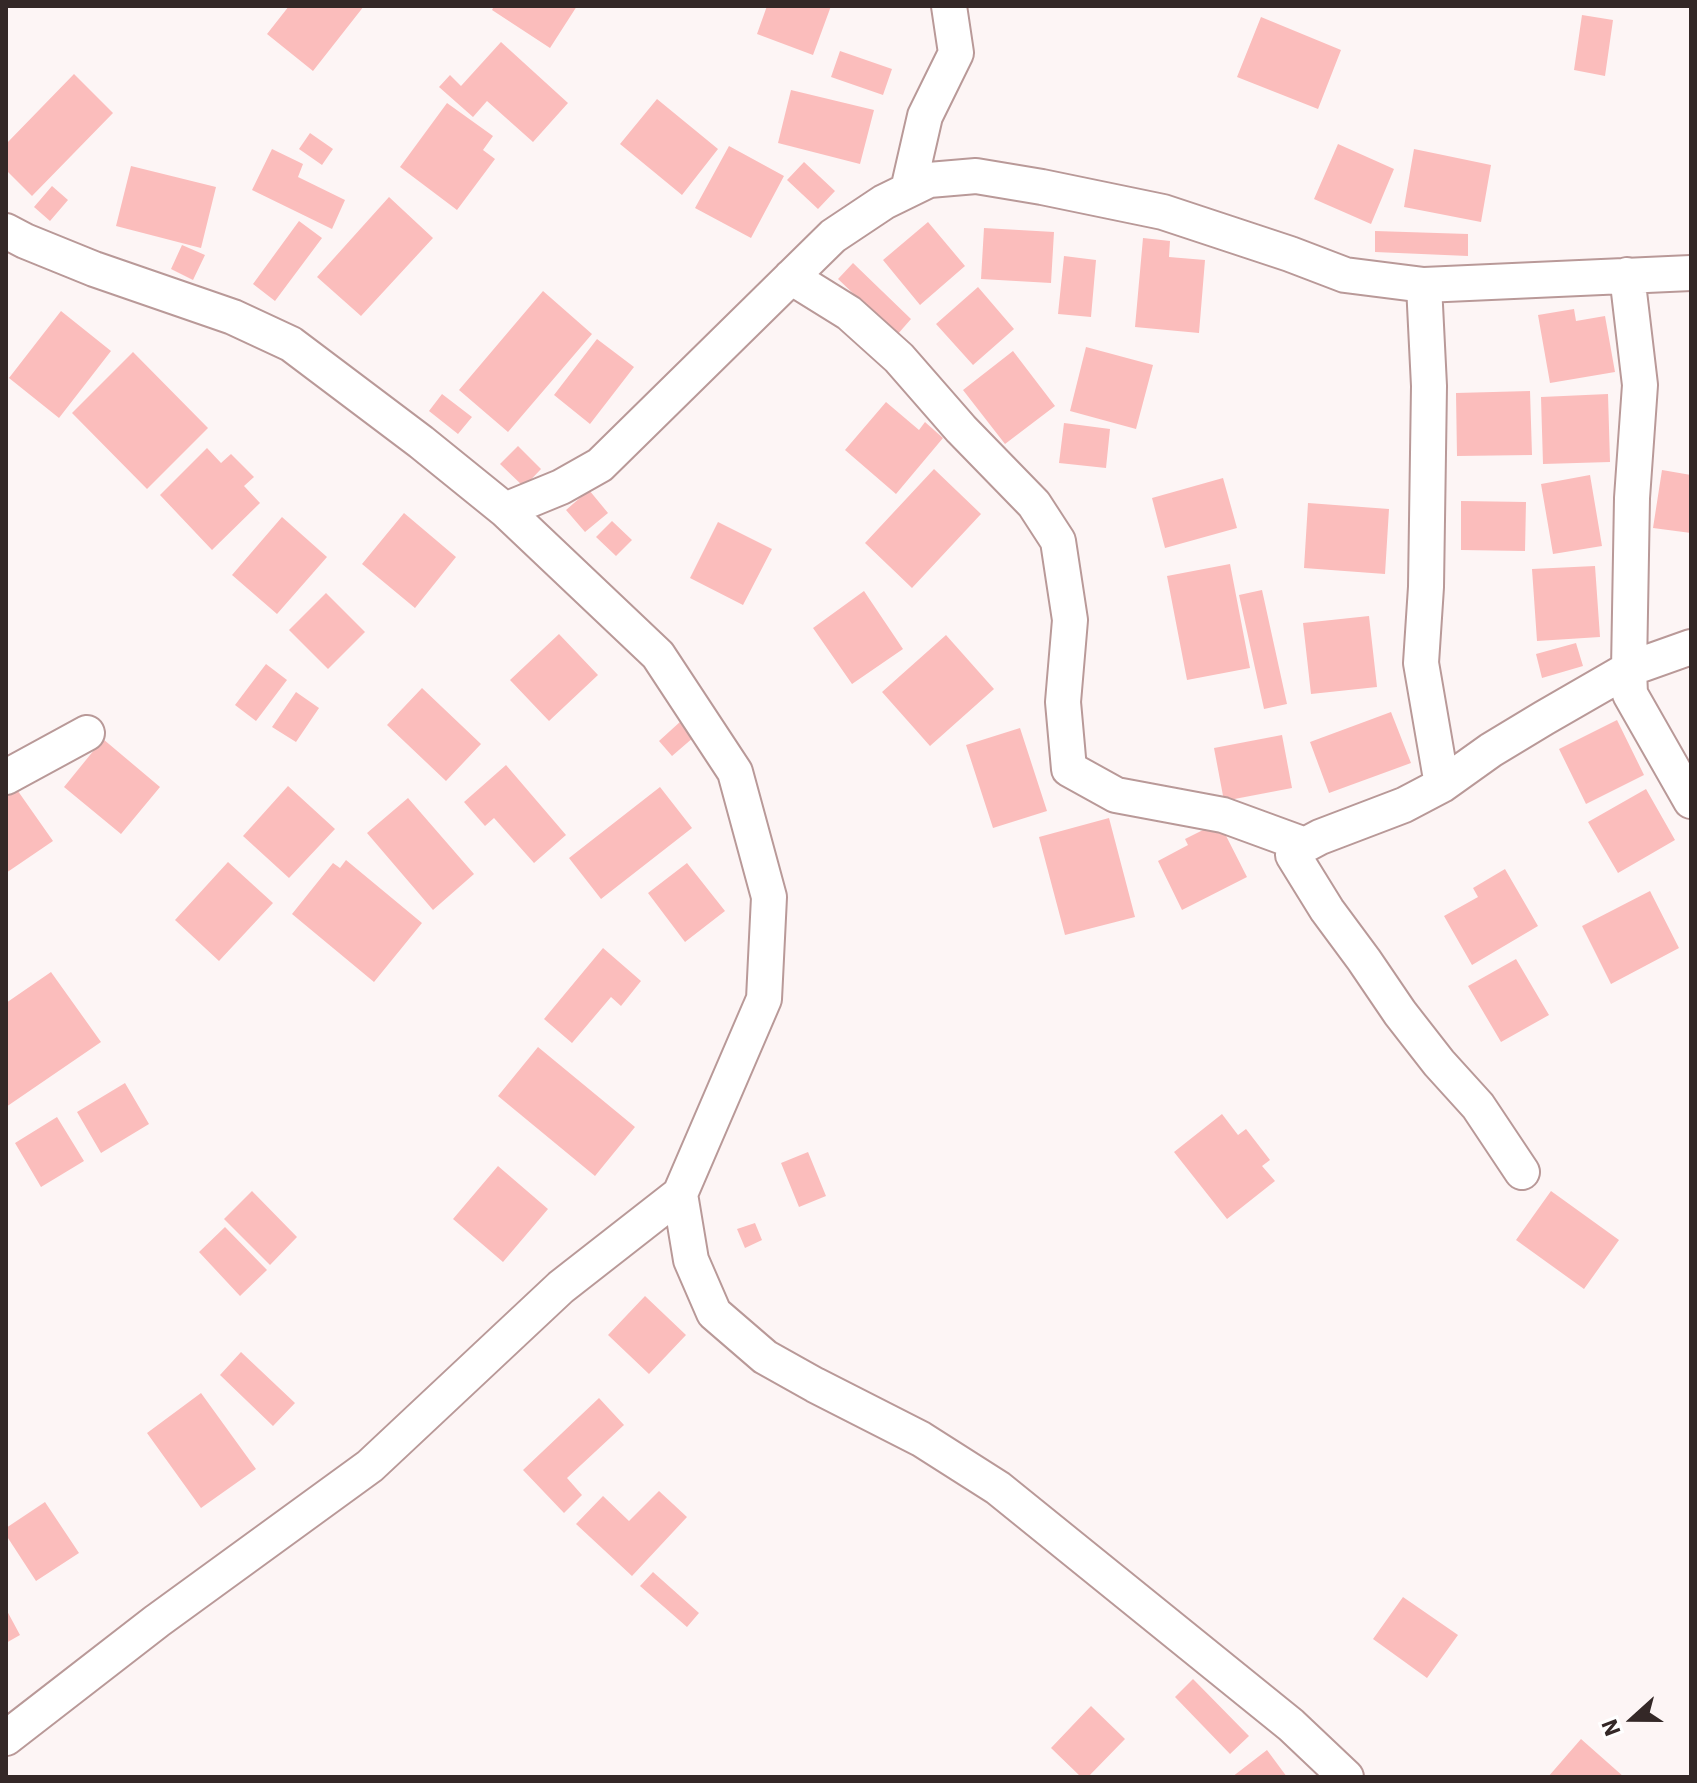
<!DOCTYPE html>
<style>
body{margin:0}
#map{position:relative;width:1697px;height:1783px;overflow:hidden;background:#fdf5f5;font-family:"IBM Plex Sans",sans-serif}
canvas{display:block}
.frame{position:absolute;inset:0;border:8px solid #342827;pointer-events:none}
.north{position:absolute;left:1593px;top:1679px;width:80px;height:80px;-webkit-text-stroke:6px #fff;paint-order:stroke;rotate:249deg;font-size:22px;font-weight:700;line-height:32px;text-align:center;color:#342827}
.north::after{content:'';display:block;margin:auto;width:28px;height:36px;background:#342827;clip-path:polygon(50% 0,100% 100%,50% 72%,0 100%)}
</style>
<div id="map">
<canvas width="1697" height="1783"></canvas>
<div class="frame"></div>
<div class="north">N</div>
</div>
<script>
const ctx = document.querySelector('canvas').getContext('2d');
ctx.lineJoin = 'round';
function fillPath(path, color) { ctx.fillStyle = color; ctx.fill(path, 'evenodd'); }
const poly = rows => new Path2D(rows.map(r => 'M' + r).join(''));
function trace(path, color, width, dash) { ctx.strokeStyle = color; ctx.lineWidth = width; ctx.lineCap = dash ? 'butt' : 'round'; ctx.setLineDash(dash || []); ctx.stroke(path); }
fillPath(poly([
 [289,6,364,6,313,71,267,34],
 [494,6,577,6,550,48,492,10],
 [767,6,831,6,813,55,757,34],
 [1582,15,1613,20,1605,76,1574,70],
 [1261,17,1341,50,1318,109,1237,77],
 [501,42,568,103,533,142,487,101,473,117,439,87,450,75,461,86],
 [840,51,892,69,883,95,831,77],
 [74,74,113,113,32,196,6,170,6,144],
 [791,90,874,110,860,164,778,143],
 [657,99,718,149,682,195,620,144],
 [447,103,493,136,483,150,495,159,457,210,400,167],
 [310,133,333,149,322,165,299,149],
 [1338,144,1394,169,1371,224,1314,199],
 [729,146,784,176,751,238,695,208],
 [272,149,303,164,298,177,345,200,332,229,252,190],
 [1414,149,1491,165,1481,222,1404,207],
 [804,162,835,191,818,209,787,180],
 [131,166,216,187,201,248,116,226],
 [52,186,68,200,50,221,34,207],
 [389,197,433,238,361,316,317,277],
 [299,221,322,238,275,301,253,284],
 [928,222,965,266,920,305,883,260],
 [984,228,1054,232,1051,283,981,279],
 [1375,231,1468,234,1468,256,1375,252],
 [1143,238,1170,241,1169,257,1205,260,1199,333,1135,327],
 [182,245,205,255,193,280,171,269],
 [1064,256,1096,260,1091,317,1058,314],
 [853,263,911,319,897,335,838,279],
 [978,287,1014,329,973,365,936,324],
 [543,291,592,334,508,432,459,390],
 [1574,309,1576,321,1605,316,1615,372,1550,383,1538,315],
 [61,311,111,351,59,418,9,378],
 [597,339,634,367,590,424,554,395],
 [1086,347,1153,365,1136,429,1070,411],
 [1013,351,1055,406,1005,444,963,390],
 [133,352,208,428,147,489,72,413],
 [1530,391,1532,455,1457,456,1456,393],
 [442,394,472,417,458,434,429,411],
 [1608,394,1610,462,1543,464,1541,397],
 [886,402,919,430,925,422,943,438,896,494,845,450],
 [1064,423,1110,429,1106,468,1059,463],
 [518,446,541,469,524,487,500,464],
 [207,448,221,463,231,454,254,477,244,486,260,503,212,550,160,495],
 [934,469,981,514,912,588,865,543],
 [1662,470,1691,475,1691,533,1653,528],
 [1590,475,1602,546,1553,554,1541,484],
 [1223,478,1237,528,1165,548,1152,498],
 [589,490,608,513,585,532,566,510],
 [1461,501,1526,502,1525,551,1461,550],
 [1308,503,1389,509,1385,574,1304,568],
 [404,513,456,557,415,608,362,564],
 [282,517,327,557,277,614,232,575],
 [612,521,632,540,616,556,596,537],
 [718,522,772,549,743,605,690,578],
 [1230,564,1250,668,1187,680,1167,576],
 [1595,566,1600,637,1537,641,1532,569],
 [1262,590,1287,704,1264,709,1239,595],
 [864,591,903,649,852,684,813,628],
 [326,593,365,632,328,669,289,630],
 [1369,616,1377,687,1311,694,1303,623],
 [559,634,598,675,549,721,510,680],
 [946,635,994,689,930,746,882,692],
 [1576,643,1583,666,1542,678,1536,654],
 [266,664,287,680,256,721,235,705],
 [422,688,481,744,446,781,387,725],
 [296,692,319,708,296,742,272,727],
 [1391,712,1411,763,1329,793,1310,742],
 [1617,720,1644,775,1586,804,1559,749],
 [681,721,694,737,672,756,659,741],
 [1020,728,1047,811,993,828,966,745],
 [1282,735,1292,788,1224,801,1214,748],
 [103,739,160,787,121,834,64,787],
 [506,765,566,835,534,863,494,818,485,826,464,802],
 [13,784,53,841,6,873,6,788],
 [288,786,335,829,289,878,243,836],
 [660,787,692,828,601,899,569,858],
 [1646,789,1675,840,1618,873,1588,822],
 [408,798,474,874,433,910,367,833],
 [1109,818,1135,917,1065,935,1039,837],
 [1219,822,1247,877,1182,910,1158,861,1188,845,1185,839],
 [346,860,422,923,374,982,292,914,333,863,340,868],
 [228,862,273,903,219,961,175,920],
 [687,863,725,911,685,942,648,893],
 [1505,869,1538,926,1472,965,1444,916,1478,897,1473,888],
 [1650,891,1679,948,1611,984,1582,926],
 [603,948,641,981,621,1006,611,997,572,1043,544,1019],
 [1516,959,1549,1015,1501,1042,1468,986],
 [51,972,101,1042,6,1107,6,1003],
 [538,1047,635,1127,595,1176,498,1096],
 [125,1083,149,1124,101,1153,77,1112],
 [1222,1114,1238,1135,1246,1129,1270,1160,1262,1166,1275,1181,1227,1219,1174,1152],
 [57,1117,84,1161,41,1187,15,1143],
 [808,1152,826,1196,799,1207,781,1163],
 [498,1166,548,1209,503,1262,453,1219],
 [252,1191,297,1237,270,1265,224,1219],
 [1551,1191,1619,1240,1584,1289,1516,1240],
 [755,1223,762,1240,745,1248,737,1229],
 [225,1227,267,1270,240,1296,199,1252],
 [645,1296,686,1335,649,1374,608,1335],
 [241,1352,295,1403,273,1426,220,1375],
 [201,1393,256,1469,201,1508,147,1433],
 [599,1398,624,1425,567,1478,582,1495,564,1513,523,1470],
 [659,1491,687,1517,632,1576,576,1524,603,1496,629,1521],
 [45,1502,79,1553,36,1581,6,1535,6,1528],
 [653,1572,699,1613,687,1627,640,1586],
 [1403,1597,1458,1635,1427,1678,1373,1639],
 [6,1609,20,1635,6,1643],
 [1193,1679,1249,1736,1230,1754,1175,1697],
 [1091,1706,1125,1739,1088,1777,1081,1777,1051,1748],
 [1581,1739,1624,1777,1548,1777],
 [1267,1750,1287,1777,1232,1777]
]), '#fbbdbc');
const street = poly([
 [908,190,925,116,956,53,949,6],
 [6,231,25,241,94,269,233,317,291,344,421,442,505,510,658,655,735,772,769,897,764,999,680,1194,561,1287,370,1466,157,1621,6,1738],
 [1627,275,1640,385,1632,498,1629,669,1630,694,1691,801],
 [791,277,849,313,899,358,961,429,1034,504,1058,541,1070,620,1063,702,1069,769,1116,795,1223,815,1305,845,1320,837,1404,805,1442,785,1491,750,1544,718,1629,669,1691,647],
 [1424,285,1429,386,1426,587,1421,663,1442,785],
 [505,510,561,487,600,465,833,236,884,202,929,180,976,176,1042,187,1163,212,1290,254,1345,275,1424,285,1691,273],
 [6,777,87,733],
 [1305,845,1293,855,1327,910,1364,960,1400,1013,1439,1063,1478,1106,1522,1172],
 [680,1194,691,1260,714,1313,765,1357,815,1385,921,1439,998,1488,1291,1725,1346,1777]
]);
trace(street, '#b99998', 38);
trace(street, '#fff', 34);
</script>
